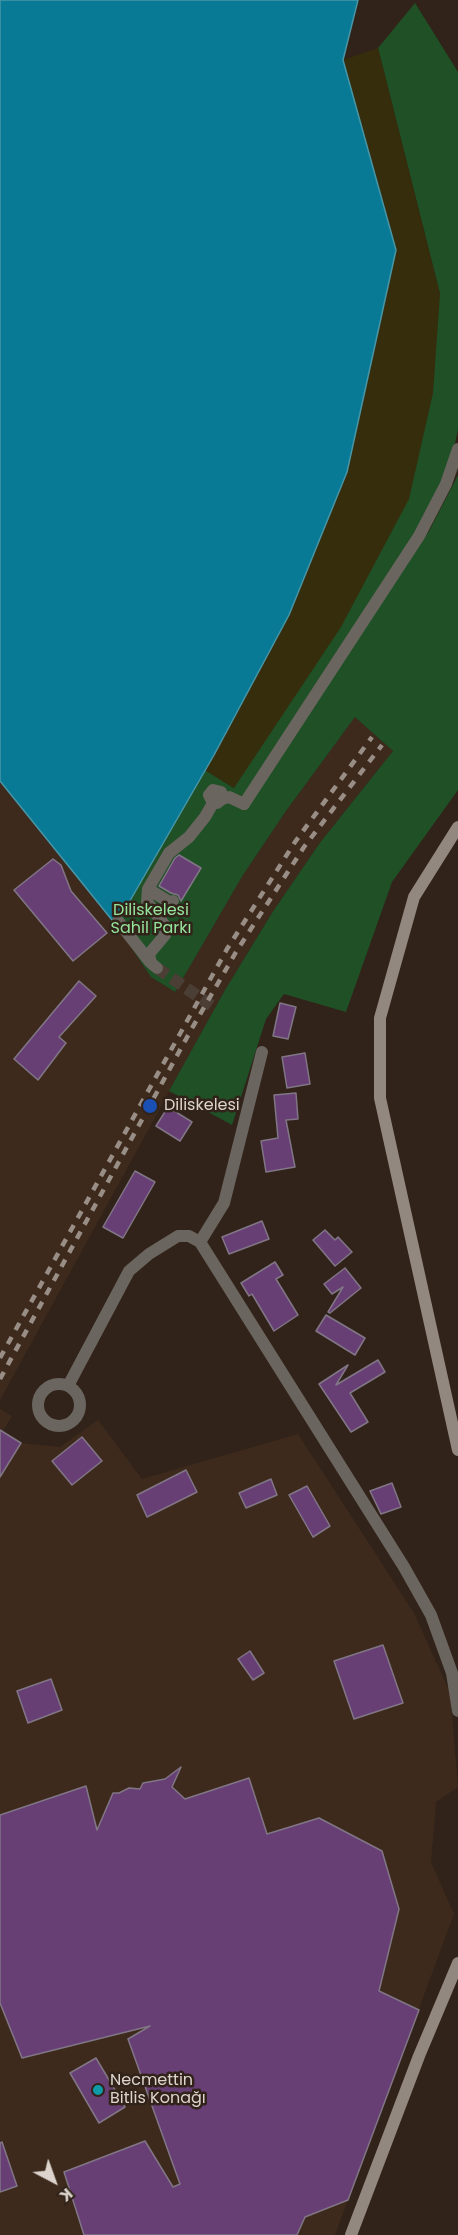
<!DOCTYPE html>
<meta charset="utf-8">
<style>
body{margin:0}
#map{position:relative;width:458px;height:2235px;overflow:hidden;background:#312319;font-family:Poppins,sans-serif}
canvas{display:block}
.north{position:absolute;left:24px;top:2151px;width:60px;height:60px;-webkit-text-stroke:4px #312319;paint-order:stroke;rotate:139deg;font-size:16px;font-weight:700;line-height:24px;text-align:center;color:#ddd4cd}
.north::after{content:'';display:block;margin:auto;width:21px;height:27px;background:#ddd4cd;clip-path:polygon(50% 0,100% 100%,50% 72%,0 100%)}
</style>
<div id="map">
<canvas width="458" height="2235"></canvas>
<div class="north">K</div>
</div>
<script>
const ctx = document.querySelector('canvas').getContext('2d');
ctx.lineJoin = 'round';
function fillPath(path, color) { ctx.fillStyle = color; ctx.fill(path, 'evenodd'); }
const poly = rows => new Path2D(rows.map(r => 'M' + r).join(''));
function trace(path, color, width, dash) { ctx.strokeStyle = color; ctx.lineWidth = width; ctx.lineCap = dash ? 'butt' : 'round'; ctx.setLineDash(dash || []); ctx.stroke(path); }
function write(font, color, halo, rows, align = 'center') {
  ctx.font = font + ' Poppins,sans-serif'; ctx.lineWidth = 5; ctx.setLineDash([]); ctx.textBaseline = 'middle'; ctx.strokeStyle = halo; ctx.fillStyle = color; for (const [text, x, y, turn = 0] of rows) {
    ctx.save(); ctx.translate(x, y); ctx.rotate((+turn || 0) * Math.PI / 180); ctx.textAlign = isNaN(turn) ? turn : align; if (halo) ctx.strokeText(text, 0, 0); ctx.fillText(text, 0, 0); ctx.restore();
  }
}
fillPath(poly([
 [355,717,393,751,319,844,272,913,225,990,0,1400,0,781,116,925,151,977,175,992,243,875,286,811],
 [0,1409,12,1416,0,1436],
 [98,1420,142,1479,298,1434,414,1613,450,1693,458,1787,436,1802,431,1862,454,1914,335,2235,0,2235,0,1477,21,1443,60,1447]
]), '#3d2a1d');
fillPath(poly([
 [415,3,458,72,458,430,453,452,442,484,416,535,245,809,429,531,458,475,458,790,392,882,346,1012,284,994,266,1019,232,1125,169,1091,225,990,272,913,319,844,393,751,355,717,286,811,243,875,175,992,151,977,116,925,205,770,234,788,440,294,378,48]
]), '#1f5026');
fillPath(poly([
 [378,48,440,294,433,393,409,499,341,627,234,788,205,770,289,615,347,472,396,250,343,60]
]), '#362d0d');
const water = poly([
 [0,0,358,0,343,60,396,250,347,472,289,615,214,755,116,925,0,781,0,0]
]);
fillPath(water, '#087a96');
trace(water, '#4895a6', 1.5);
const building = poly([
 [179,855,201,868,181,901,178,895,171,893,159,886,175,858,179,855],
 [53,859,61,865,71,891,107,933,73,961,14,890,53,859],
 [79,981,96,996,59,1037,66,1043,38,1080,14,1059,79,981],
 [280,1003,296,1007,288,1039,273,1036,280,1003],
 [305,1053,310,1084,287,1088,282,1057,305,1053],
 [296,1093,298,1119,286,1120,295,1167,266,1172,261,1141,278,1138,274,1095,296,1093],
 [168,1107,192,1122,180,1141,156,1126,168,1107],
 [135,1171,155,1182,123,1238,103,1227,135,1171],
 [262,1221,269,1239,229,1254,222,1237,262,1221],
 [325,1230,335,1240,338,1237,352,1252,335,1266,313,1240,325,1230],
 [275,1262,283,1275,276,1279,298,1315,274,1331,252,1294,249,1296,241,1283,275,1262],
 [345,1268,361,1288,330,1313,328,1312,343,1287,332,1294,324,1284,345,1268],
 [326,1315,365,1338,355,1355,316,1331,326,1315],
 [378,1360,385,1372,350,1393,368,1422,351,1432,319,1384,348,1365,336,1385,378,1360],
 [0,1430,21,1443,0,1477,0,1430],
 [82,1437,102,1461,72,1485,52,1461,82,1437],
 [186,1470,197,1492,147,1517,137,1495,186,1470],
 [271,1479,277,1495,246,1508,239,1493,271,1479],
 [392,1483,401,1507,381,1514,370,1491,392,1483],
 [307,1486,330,1526,313,1537,289,1495,307,1486],
 [383,1645,403,1703,354,1719,334,1661,383,1645],
 [250,1651,264,1673,253,1680,238,1659,250,1651],
 [51,1679,62,1710,28,1723,17,1691,51,1679],
 [181,1767,172,1787,185,1799,249,1778,267,1834,319,1818,382,1851,399,1909,379,1991,419,2010,348,2200,305,2217,297,2235,84,2235,64,2172,145,2141,173,2187,180,2184,128,2039,150,2026,22,2058,0,2003,0,1815,86,1786,97,1830,113,1793,119,1793,129,1788,140,1789,143,1783,165,1779,181,1767],
 [96,2058,125,2107,99,2123,70,2073,96,2058],
 [2,2142,17,2186,0,2192,0,2143,2,2142]
]);
fillPath(building, '#673f75');
trace(building, '#817685', 1.5);
trace(poly([
 [157,968,215,1008]
]), '#4b3e34', 12, [12, 6]);
trace(poly([
 [213,803,217,803,222,799,229,797,244,804],
 [213,803,209,795,213,790,221,792,222,799],
 [148,889,171,903,173,901],
 [118,921,150,962],
 [157,968,151,963,149,954,165,935,166,927,147,902,148,889,169,853,189,837,205,817,213,803]
]), '#6b655f', 12);
trace(poly([
 [244,804,419,536,446,484,458,449],
 [200,1242,224,1203,262,1052],
 '38 1405a21 21 0 1 1 42 0a21 21 0 1 1-42 0Z',
 [68,1386,129,1271,149,1254,178,1236,189,1236,200,1242,404,1567,431,1615,452,1673,458,1711]
]), '#6b655f', 12);
trace(poly([
 [458,827,414,897,380,1018,380,1098,458,1450],
 [351,2235,419,2056,458,1963]
]), '#93887f', 12);
trace(poly([
 [0,1358,227,949,295,842,372,737],
 [0,1379,191,1030,236,952,304,847,382,745]
]), '#998e86', 4.5, [8, 8]);
for (const [x, y, r, color] of [
 [150,1106,8,"#1a4fb4"],
 [98,2090,6,"#0f9aa8"]
]) { const dot = new Path2D(); dot.arc(x, y, r, 0, 2 * Math.PI); ctx.fillStyle = color; ctx.fill(dot); trace(dot, '#312319', 2); }
write('16px', '#96e59c', '#312319', [
 ["Diliskelesi",151,911],
 ["Sahil Parkı",151,929]
]);
write('16px', '#ddd4cd', '#312319', [
 ["Diliskelesi",164,1106],
 ["Necmettin",110,2081],
 ["Bitlis Konağı",110,2099]
], 'left');
</script>
